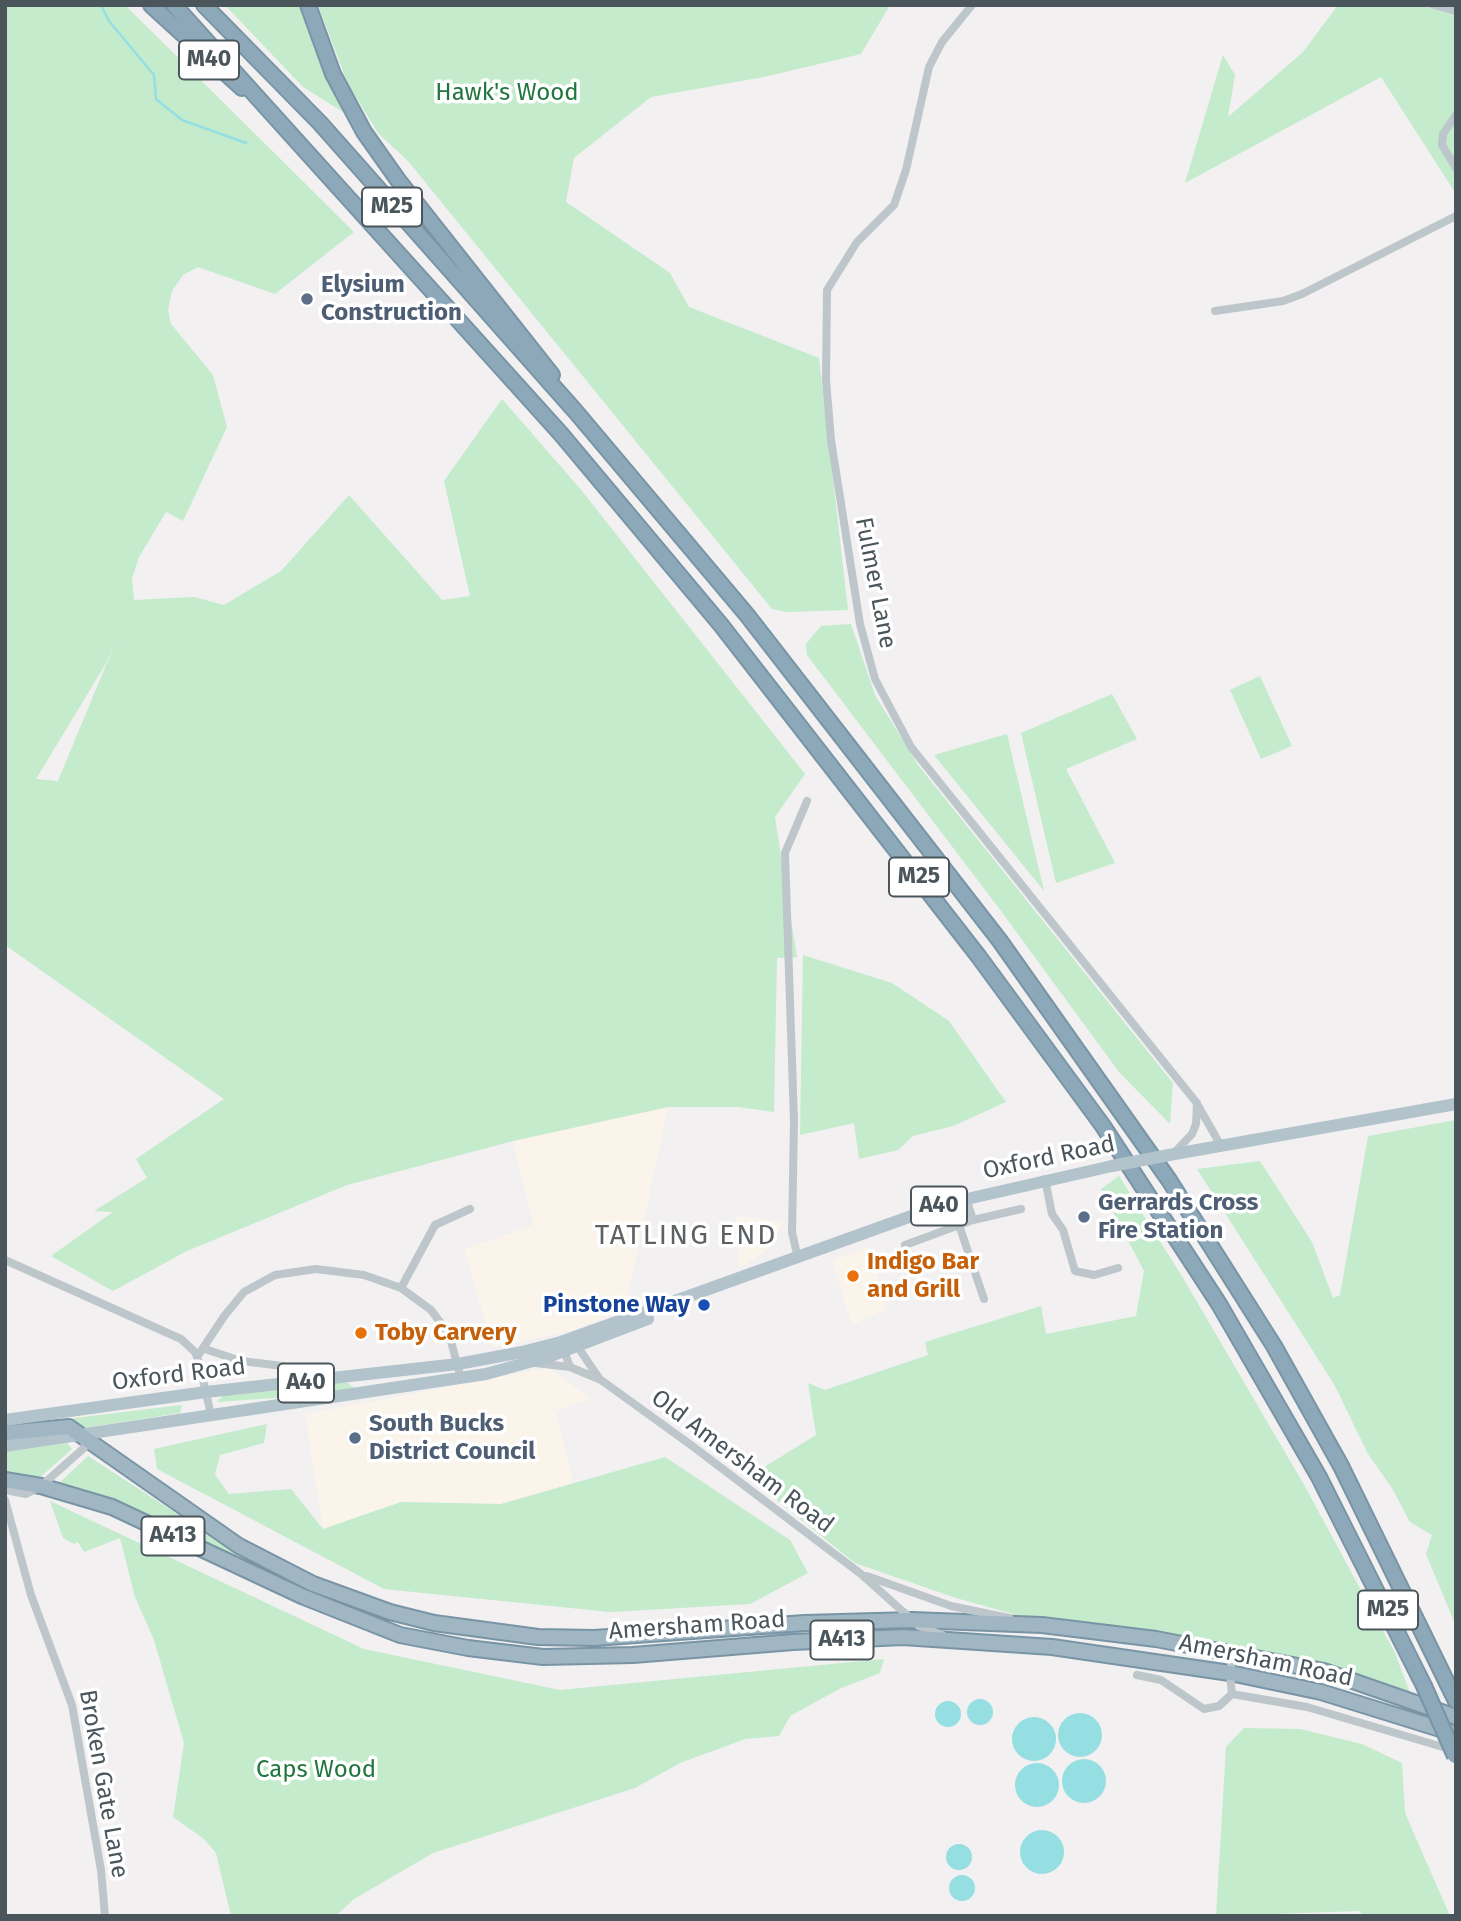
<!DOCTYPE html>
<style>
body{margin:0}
#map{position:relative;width:1461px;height:1921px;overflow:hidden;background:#f2f0f0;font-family:"Fira Sans",sans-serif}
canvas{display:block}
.frame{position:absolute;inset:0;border:7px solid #4a565b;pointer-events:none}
</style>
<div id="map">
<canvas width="1461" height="1921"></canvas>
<div class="frame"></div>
</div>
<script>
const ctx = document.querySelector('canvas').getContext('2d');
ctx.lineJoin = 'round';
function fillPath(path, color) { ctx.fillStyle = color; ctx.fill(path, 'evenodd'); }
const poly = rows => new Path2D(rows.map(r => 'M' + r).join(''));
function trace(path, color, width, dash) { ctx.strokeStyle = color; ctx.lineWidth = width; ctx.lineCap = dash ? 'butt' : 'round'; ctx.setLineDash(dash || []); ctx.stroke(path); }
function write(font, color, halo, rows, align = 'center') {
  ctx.font = font + ' "Fira Sans",sans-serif'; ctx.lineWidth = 7; ctx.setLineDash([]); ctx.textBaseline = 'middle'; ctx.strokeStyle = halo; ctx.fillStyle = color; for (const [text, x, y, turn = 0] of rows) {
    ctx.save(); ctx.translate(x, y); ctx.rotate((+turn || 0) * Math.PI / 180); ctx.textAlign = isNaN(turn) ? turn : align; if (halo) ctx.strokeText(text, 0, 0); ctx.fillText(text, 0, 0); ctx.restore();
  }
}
fillPath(poly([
 [668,1107,625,1310,570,1331,493,1348,464,1249,534,1225,513,1141],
 [736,1216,783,1222,769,1248,739,1269],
 [870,1246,886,1309,852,1325,832,1261],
 [548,1368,591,1398,556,1411,573,1483,501,1504,401,1502,323,1529,305,1414]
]), '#faf4eb');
fillPath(poly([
 [5,5,125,5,354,232,275,294,198,267,183,275,172,291,168,310,171,324,213,375,227,427,183,521,166,512,139,557,132,579,134,600,194,597,224,605,281,571,349,495,442,600,470,596,444,481,502,399,582,491,805,774,775,817,797,957,777,958,774,1112,738,1107,668,1107,513,1141,347,1185,187,1251,113,1291,51,1256,113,1212,94,1211,147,1178,136,1159,224,1099,5,945],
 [116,641,58,781,36,779,105,665],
 [225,5,299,5,323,72,343,112,303,87],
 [318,5,890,5,861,54,764,77,651,97,574,158,566,202,670,273,689,307,819,358,848,610,787,612,772,609,408,161,378,133,348,84],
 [1338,5,1456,5,1456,194,1381,77,1185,183,1223,55,1235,75,1228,117,1303,52],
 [851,624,875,695,918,765,1173,1083,1170,1124,1119,1072,1001,911,807,655,806,644,821,626],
 [1260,676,1292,746,1261,759,1230,690],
 [1112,694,1137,739,1066,769,1115,863,1056,883,1021,733],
 [1007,734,1044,891,934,755],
 [803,955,892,983,949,1021,1006,1102,953,1126,913,1136,898,1150,859,1159,854,1123,800,1135],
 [1456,1120,1456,1626,1426,1554,1432,1535,1410,1522,1392,1488,1368,1454,1334,1384,1197,1169,1260,1161,1312,1242,1333,1298,1340,1295,1368,1136],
 [1119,1176,1183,1278,1303,1483,1395,1653,1410,1693,1220,1645,1059,1619,1024,1617,956,1598,855,1563,748,1477,816,1435,808,1383,825,1390,928,1355,925,1342,1041,1306,1046,1334,1136,1316,1144,1271,1101,1189],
 [346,1382,356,1389,343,1393,217,1402,226,1392],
 [182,1405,180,1413,83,1428,66,1419],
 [267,1424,264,1443,220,1455,215,1475,229,1494,291,1489,323,1529,401,1502,501,1504,665,1457,790,1540,808,1573,750,1604,610,1612,384,1589,157,1469,154,1449],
 [67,1443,72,1449,37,1480,5,1474,5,1452],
 [88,1456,251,1562,253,1569,57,1485],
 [50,1501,364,1649,560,1690,884,1659,880,1673,841,1688,790,1716,779,1736,745,1739,680,1763,635,1788,433,1853,354,1899,336,1916,231,1916,216,1853,204,1839,173,1817,184,1743,154,1640,135,1597,120,1538,84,1552,78,1542,74,1544,63,1538],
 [1244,1728,1300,1729,1362,1744,1402,1763,1405,1813,1450,1916,1364,1916,1359,1911,1216,1916,1226,1747]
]), '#c3ebcc');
fillPath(poly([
 '967 1712a13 13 0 1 1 26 0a13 13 0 1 1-26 0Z',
 '935 1714a13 13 0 1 1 26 0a13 13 0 1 1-26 0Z',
 '1058 1735a22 22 0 1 1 44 0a22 22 0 1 1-44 0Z',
 '1012 1739a22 22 0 1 1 44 0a22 22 0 1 1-44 0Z',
 '1062 1781a22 22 0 1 1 44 0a22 22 0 1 1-44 0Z',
 '1015 1785a22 22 0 1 1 44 0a22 22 0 1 1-44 0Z',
 '1020 1852a22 22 0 1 1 44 0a22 22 0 1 1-44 0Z',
 '946 1857a13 13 0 1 1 26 0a13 13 0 1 1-26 0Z',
 '949 1888a13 13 0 1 1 26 0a13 13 0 1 1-26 0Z'
]), '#95dfe3');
trace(poly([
 [101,5,109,21,154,75,156,99,182,120,246,143]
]), '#95dfe3', 2.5);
const trunk = poly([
 [5,1433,69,1427,239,1546,313,1584,390,1612,434,1623,538,1637,594,1638,805,1623,912,1620,1042,1625,1156,1639,1324,1671,1456,1717],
 [5,1480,41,1486,112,1507,304,1597,400,1635,468,1648,543,1657,633,1655,793,1642,903,1637,1052,1647,1230,1673,1321,1692,1456,1734]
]);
const motorway = poly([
 [151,5,242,88],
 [174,5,561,434,721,625,979,957,1103,1126,1219,1304,1319,1477,1424,1686],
 [204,5,320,123,576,412,747,615,1000,941,1169,1180,1274,1346,1341,1466,1456,1701],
 [308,5,333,74,364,132,398,180,552,375]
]);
trace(trunk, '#7894a5', 18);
trace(motorway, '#7894a5', 18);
trace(poly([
 [972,5,942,42,929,67,906,170,894,205,857,242,827,290,826,380,831,440,860,624,875,679,911,747,1196,1102,1221,1146],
 [1434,5,1456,11],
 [1456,115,1443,134,1442,145,1456,168],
 [1215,311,1283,301,1302,294,1456,216],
 [1175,1152,1192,1134,1196,1124,1197,1103],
 [1045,1179,1052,1214,1063,1230,1075,1271,1094,1275,1118,1268],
 [966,1198,973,1220],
 [959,1225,984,1299],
 [905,1245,973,1220,1021,1209],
 [798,1259,792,1232,794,1121,785,853,807,801],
 [5,1260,181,1339,195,1352,199,1362,211,1415],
 [401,1288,435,1225,470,1209],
 [575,1343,599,1378],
 [563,1348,570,1367,601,1380,691,1445,861,1574,919,1626,942,1635],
 [205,1349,241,1361,283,1366],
 [197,1357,225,1315,244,1292,275,1275,316,1269,364,1275,401,1288,431,1310,449,1334,461,1378],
 [535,1363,570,1367],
 [5,1490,26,1494,41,1486,84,1448,86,1439],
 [5,1500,31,1595,72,1705,101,1870,105,1916],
 [867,1576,951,1606,1009,1618],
 [1137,1675,1161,1680,1204,1709,1219,1706,1232,1694,1230,1673,1233,1653],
 [1232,1694,1307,1707,1453,1750]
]), '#bdc6cb', 8);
trace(poly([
 [1169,1155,1456,1104],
 [5,1420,206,1392,458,1364,522,1352,561,1342,945,1204,1112,1166],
 [5,1446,486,1374,551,1356,648,1319]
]), '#b2c3cb', 12);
trace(trunk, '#a0b6c2', 14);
trace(motorway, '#8da9b9', 14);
const motorwayBridge = poly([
 [1424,1686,1455,1756]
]);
trace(motorwayBridge, '#7894a5', 18, []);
trace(poly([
 [1112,1166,1169,1155]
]), '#b2c3cb', 12);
trace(motorwayBridge, '#8da9b9', 14);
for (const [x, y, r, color] of [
 [307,299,7,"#5c6f8a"],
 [1084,1217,7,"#5c6f8a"],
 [853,1276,7,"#e8710a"],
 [704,1305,7,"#1a4fb4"],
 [361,1333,7,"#e8710a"],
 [355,1438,7,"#5c6f8a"]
]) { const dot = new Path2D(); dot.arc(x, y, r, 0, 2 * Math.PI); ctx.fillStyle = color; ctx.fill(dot); trace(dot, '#fff', 2.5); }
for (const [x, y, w] of [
 [209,60,60],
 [392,207,60],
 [919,877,60],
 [939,1206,56],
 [306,1383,56],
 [173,1536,63],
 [1388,1610,60],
 [842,1640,63]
]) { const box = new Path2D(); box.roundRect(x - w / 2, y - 19.5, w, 39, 5); ctx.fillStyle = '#fff'; ctx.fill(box); trace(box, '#4a565b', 2); }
write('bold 23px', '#4a565b', null, [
 ["M40",209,60],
 ["M25",392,207],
 ["M25",919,877],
 ["A40",939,1206],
 ["A40",306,1383],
 ["A413",173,1536],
 ["M25",1388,1610],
 ["A413",842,1640]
]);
write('24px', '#21763e', '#fff', [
 ["Hawk's Wood",507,93],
 ["Caps Wood",316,1770]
]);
write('bold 24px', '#4e5e75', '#fff', [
 ["Elysium",321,285],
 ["Construction",321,313],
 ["Gerrards Cross",1098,1203],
 ["Fire Station",1098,1231],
 ["South Bucks",369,1424],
 ["District Council",369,1452]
], 'left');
write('24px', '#4a565b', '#fff', [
 ["Fulmer Lane",875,583,79],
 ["Oxford Road",1049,1158,-12],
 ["Oxford Road",179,1375,-7],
 ["Old Amersham Road",742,1462,37],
 ["Amersham Road",697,1626,-4],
 ["Amersham Road",1266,1661,12],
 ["Broken Gate Lane",103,1784,80]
]);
write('bold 24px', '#c56008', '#fff', [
 ["Indigo Bar",867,1262],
 ["and Grill",867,1290],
 ["Toby Carvery",375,1333]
], 'left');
write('bold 24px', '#164399', '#fff', [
 ["Pinstone Way",690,1305]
], 'right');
ctx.letterSpacing = '2px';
write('28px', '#5d6164', '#fff', [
 ["TATLING END",686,1236]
]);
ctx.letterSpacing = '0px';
</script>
